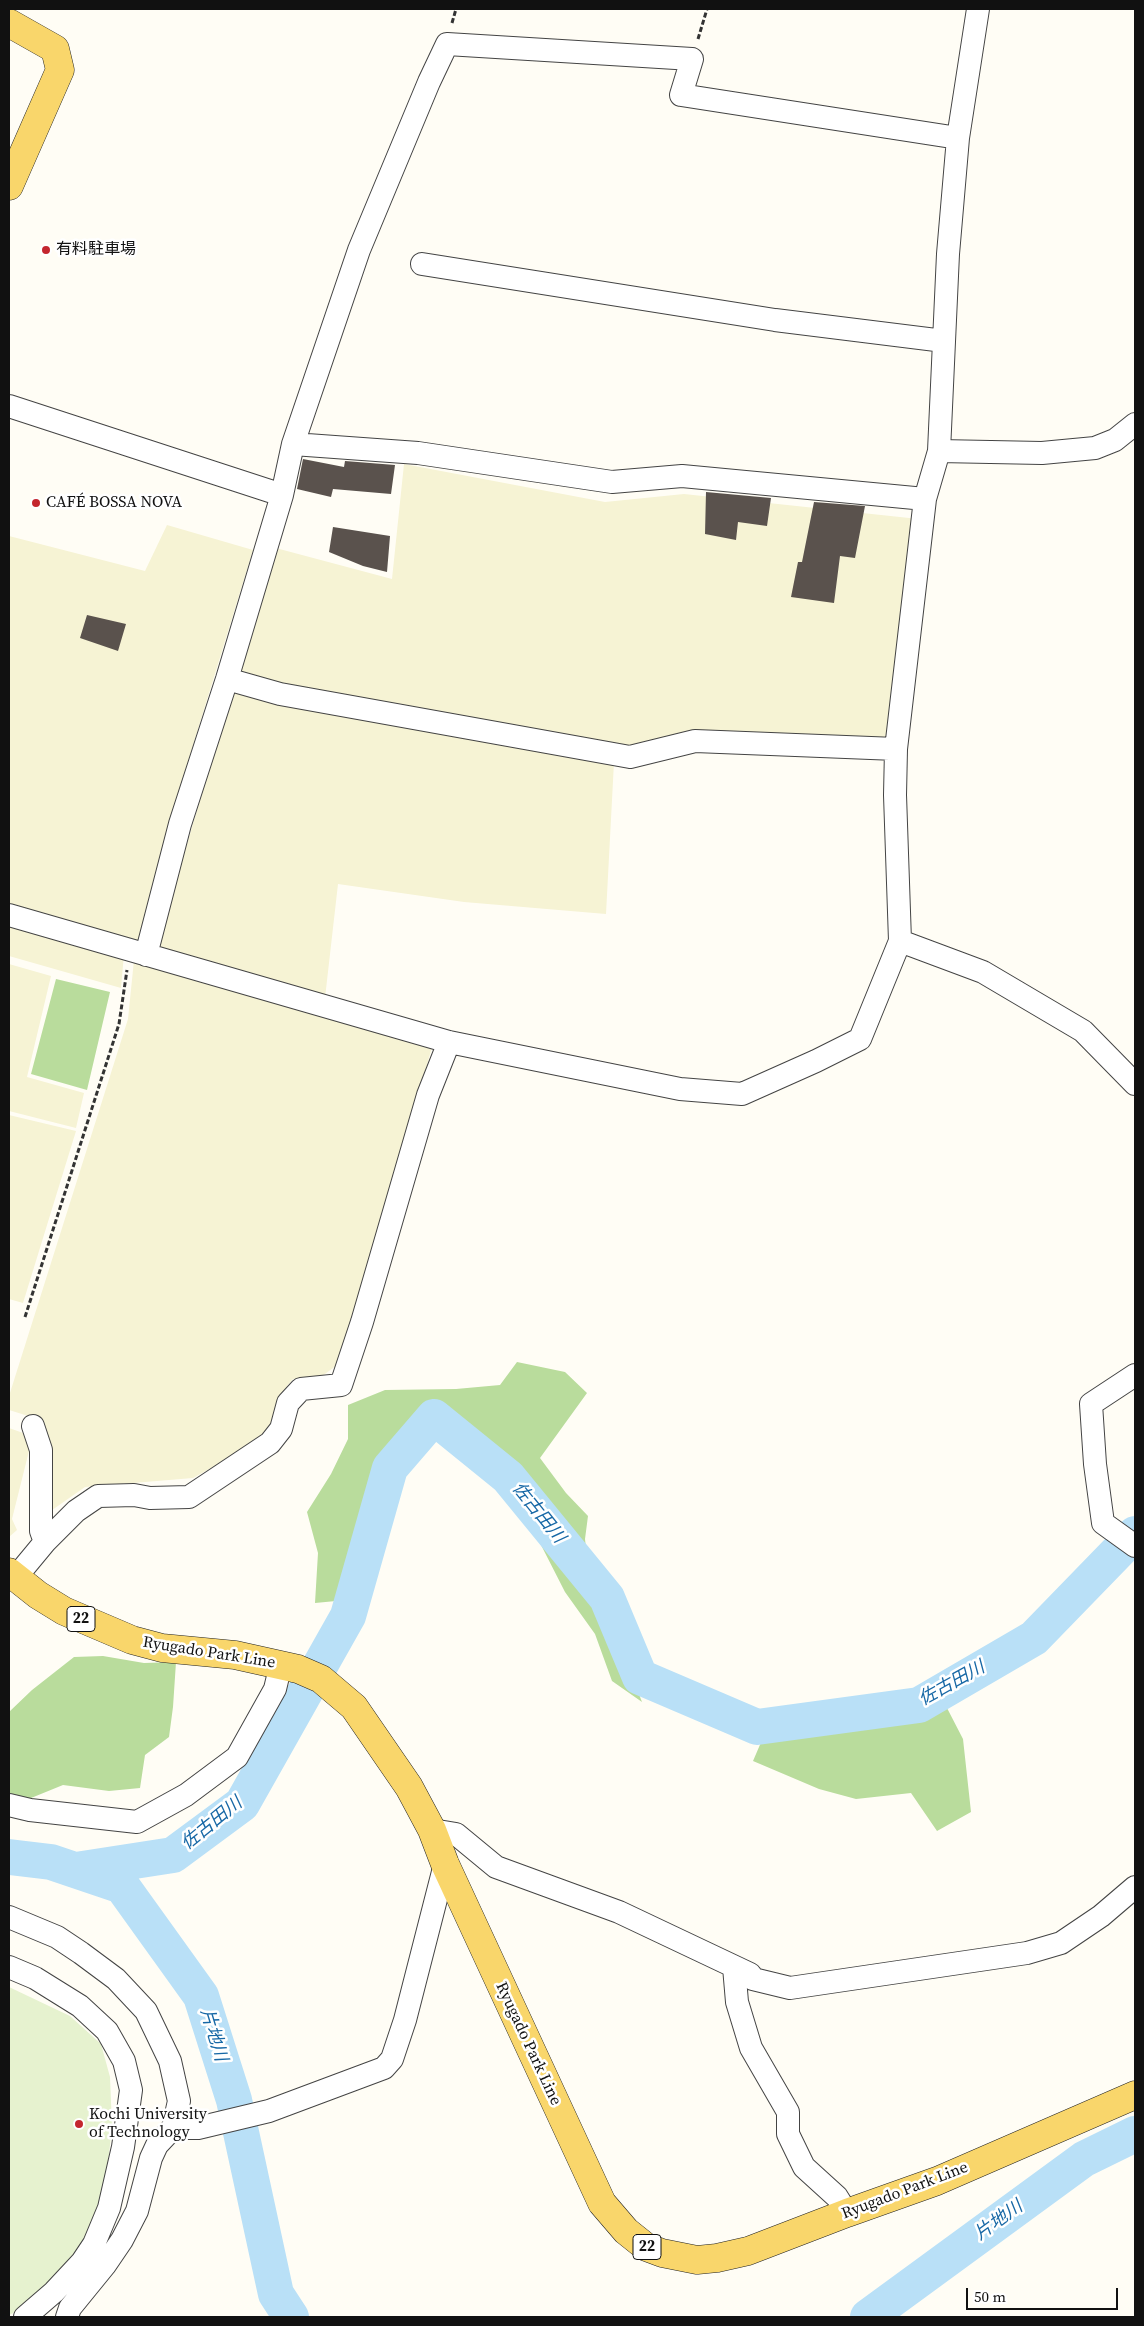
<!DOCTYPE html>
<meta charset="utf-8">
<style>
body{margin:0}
#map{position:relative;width:1144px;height:2326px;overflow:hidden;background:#fffdf5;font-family:"Source Serif 4",serif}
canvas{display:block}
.frame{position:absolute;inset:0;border:10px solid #111;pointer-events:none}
.scale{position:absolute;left:966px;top:2288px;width:152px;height:22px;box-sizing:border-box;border:2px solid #111;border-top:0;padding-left:6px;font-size:15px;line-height:18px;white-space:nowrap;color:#111;-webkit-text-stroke:4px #fff;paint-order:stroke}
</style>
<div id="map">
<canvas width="1144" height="2326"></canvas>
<div class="frame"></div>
<div class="scale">50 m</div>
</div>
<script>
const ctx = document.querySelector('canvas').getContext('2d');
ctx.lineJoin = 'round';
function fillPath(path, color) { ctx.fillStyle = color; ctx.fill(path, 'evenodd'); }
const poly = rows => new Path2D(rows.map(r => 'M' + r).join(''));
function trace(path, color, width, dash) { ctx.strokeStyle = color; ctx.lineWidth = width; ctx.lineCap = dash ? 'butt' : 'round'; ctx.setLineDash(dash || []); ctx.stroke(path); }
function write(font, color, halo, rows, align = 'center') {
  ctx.font = font + ' "Source Serif 4","Noto Sans JP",serif'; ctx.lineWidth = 5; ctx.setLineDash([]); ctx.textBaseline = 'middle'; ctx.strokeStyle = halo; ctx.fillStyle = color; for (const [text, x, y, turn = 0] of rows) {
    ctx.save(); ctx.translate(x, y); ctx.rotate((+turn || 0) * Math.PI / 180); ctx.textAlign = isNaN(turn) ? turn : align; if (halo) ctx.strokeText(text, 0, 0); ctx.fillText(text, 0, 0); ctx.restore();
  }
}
fillPath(poly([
 [404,464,605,502,684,494,928,520,891,741,629,747,286,689,235,673,272,547,392,579],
 [167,525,253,550,171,817,140,944,9,908,9,536,145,571],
 [233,688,614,762,606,914,464,902,338,884,325,998,156,949],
 [9,923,124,954,121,988,9,956],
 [134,960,432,1047,344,1360,318,1379,293,1379,287,1386,276,1424,256,1443,193,1478,85,1487,35,1522,38,1419,9,1410,9,1396,128,1019],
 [9,964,51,976,27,1077,84,1093,76,1128,9,1111],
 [9,1115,76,1131,23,1303,9,1299],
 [9,1428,26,1434,31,1443,12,1519,17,1530,9,1537]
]), '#f6f3d4');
fillPath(poly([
 [56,979,110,992,87,1090,31,1074],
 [517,1362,565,1372,587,1393,540,1458,566,1493,588,1516,585,1539,589,1575,602,1611,625,1658,642,1702,612,1681,595,1634,565,1592,540,1543,527,1509,491,1466,457,1436,424,1426,399,1454,373,1502,355,1555,355,1586,336,1601,315,1603,318,1553,307,1512,331,1474,348,1439,348,1405,385,1390,456,1389,500,1385],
 [103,1656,144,1663,176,1662,173,1707,169,1737,145,1755,140,1788,109,1791,63,1785,9,1807,9,1712,32,1690,74,1657],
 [936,1708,947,1708,963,1739,971,1812,937,1831,911,1793,856,1799,819,1789,753,1761,762,1740,801,1723,865,1723]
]), '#b9dc9c');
fillPath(poly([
 [9,1987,70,2016,101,2044,110,2077,112,2126,107,2173,96,2215,76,2260,30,2305,9,2315]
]), '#e6f2cf');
trace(poly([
 [9,1857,51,1862,122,1886,201,1996,234,2100,276,2294,291,2317],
 [76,1870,173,1855,242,1804,348,1616,390,1468,434,1417,508,1477,607,1598,640,1677,757,1727,919,1705,1034,1638,1135,1534],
 [868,2317,1084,2159,1135,2134]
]), '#b9e0f7', 36);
fillPath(poly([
 [303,459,344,467,345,461,395,465,391,494,333,489,331,497,297,489],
 [706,492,771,498,767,526,738,522,736,540,705,534],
 [814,502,865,506,855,558,840,556,834,603,791,597,798,562,802,562],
 [333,527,390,536,387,572,363,566,329,552],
 [87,615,126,624,118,651,80,638]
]), '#5a524d');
const minor = poly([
 [422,264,775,320,944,341],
 [9,406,282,495],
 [293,444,418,453,612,482,682,476,925,499],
 [939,451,1042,453,1095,448,1115,440,1135,424],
 [227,679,280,694,630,757,695,741,896,749],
 [9,915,449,1042,680,1089,742,1094,816,1061,860,1039,900,941,895,795,896,749,925,499,939,451,948,254,958,138,978,9],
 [900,941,983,972,1083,1031,1135,1084],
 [146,955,180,824,227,679,282,495,293,444,359,250,429,82,447,44,692,59,681,95,958,138],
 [1135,1375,1091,1404,1095,1464,1103,1523,1135,1546],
 [33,1426,41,1450,41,1531,45,1542],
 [16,1577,45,1542,76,1511,98,1496,134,1495,150,1498,189,1497,270,1443,281,1429,288,1403,301,1389,341,1385,362,1322,428,1095,449,1042],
 [9,1805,30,1810,137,1822,186,1795,237,1757,275,1689,281,1664],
 [432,1830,456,1834,496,1867,619,1912,750,1974,753,1979,790,1988,1027,1953,1061,1943,1101,1916,1135,1887],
 [9,1917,57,1937,81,1953,116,1979,146,2011,170,2061,179,2101,173,2128],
 [9,1967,35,1978,80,2006,107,2031,124,2061,131,2090,123,2147,109,2208,94,2244,82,2262,54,2292,25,2317],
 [734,1967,737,2002,751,2048,788,2112,788,2134,804,2167,837,2197,847,2213],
 [67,2317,70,2308,105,2265,122,2240,137,2211,151,2158,157,2145,173,2128,198,2128,269,2111,384,2068,392,2059,405,2020,445,1864]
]);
const major = poly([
 [9,23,55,49,60,70,9,186],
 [9,1572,38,1595,64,1611,132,1640,162,1648,235,1655,298,1669,321,1679,354,1707,409,1787,432,1830,445,1864,602,2203,626,2231,646,2247,662,2253,697,2260,717,2258,748,2251,847,2213,937,2181,1135,2095]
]);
trace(minor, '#444', 24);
trace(major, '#222', 29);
trace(poly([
 [452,23,456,9],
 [698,39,707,9],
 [25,1317,119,1024,127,970]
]), '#333', 3, [5, 2.5]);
trace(minor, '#fff', 22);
trace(major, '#f9d66b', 28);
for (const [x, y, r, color] of [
 [46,250,5,"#c4262e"],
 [36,503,5,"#c4262e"],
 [79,2124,5,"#c4262e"]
]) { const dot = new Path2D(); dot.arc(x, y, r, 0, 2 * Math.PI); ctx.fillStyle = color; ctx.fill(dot); trace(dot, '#fff', 2); }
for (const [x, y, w] of [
 [81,1619,28],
 [647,2247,28]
]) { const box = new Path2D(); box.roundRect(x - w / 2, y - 12.5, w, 25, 4); ctx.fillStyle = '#fff'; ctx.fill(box); trace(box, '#111', 1); }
write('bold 15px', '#111', null, [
 ["22",81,1619],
 ["22",647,2247]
]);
write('16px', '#111', '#fff', [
 ["有料駐車場",56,250],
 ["CAFÉ BOSSA NOVA",46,503],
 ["Kochi University",89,2115],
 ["of Technology",89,2133]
], 'left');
write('16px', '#111', '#fff', [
 ["Ryugado Park Line",209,1653,9],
 ["Ryugado Park Line",528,2044,65],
 ["Ryugado Park Line",905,2191,-21]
]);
write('italic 18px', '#1768a6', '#fff', [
 ["佐古田川",538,1513,51],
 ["佐古田川",952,1684,-29],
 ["佐古田川",212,1824,-39],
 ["片地川",213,2035,73],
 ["片地川",999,2221,-36]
]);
</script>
